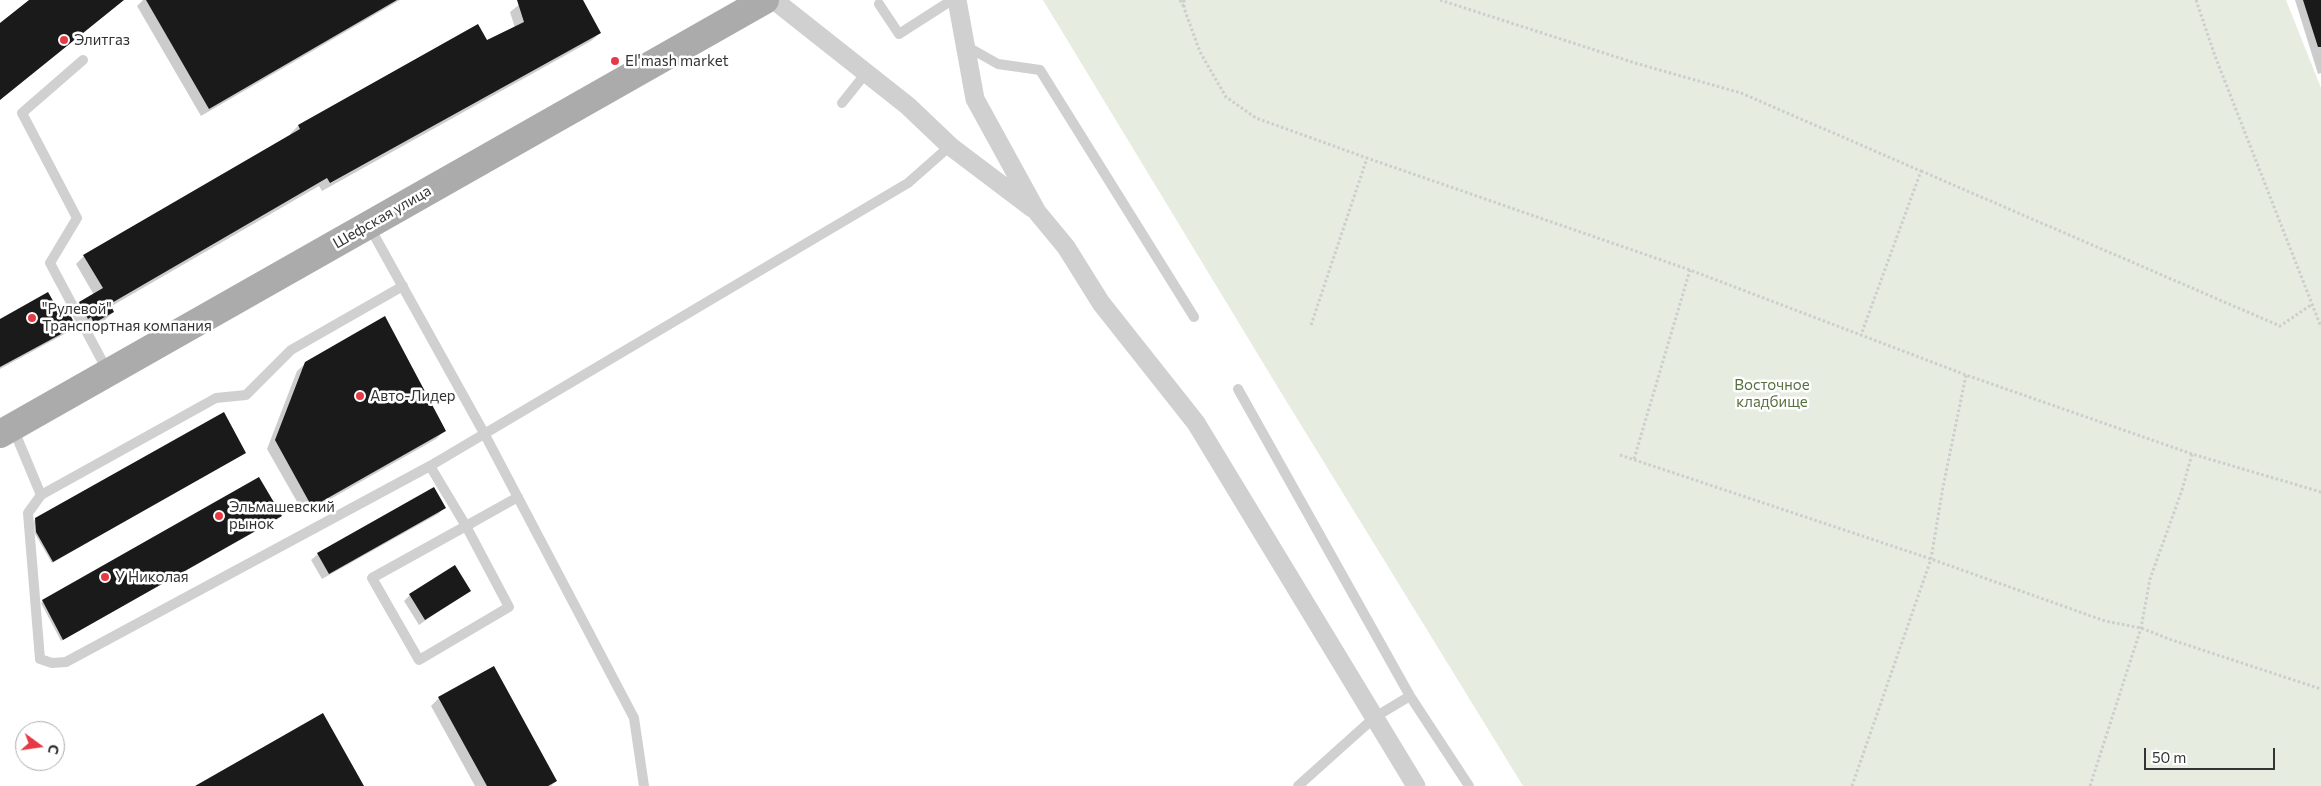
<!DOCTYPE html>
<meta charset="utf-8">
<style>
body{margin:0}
#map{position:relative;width:2321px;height:786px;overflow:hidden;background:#fff;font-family:Commissioner,sans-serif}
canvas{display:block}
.north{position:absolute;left:15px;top:721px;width:50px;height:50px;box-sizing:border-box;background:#fff;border:1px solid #adadad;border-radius:50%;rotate:104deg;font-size:14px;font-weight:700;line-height:20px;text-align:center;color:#333}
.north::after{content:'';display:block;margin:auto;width:18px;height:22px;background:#e63946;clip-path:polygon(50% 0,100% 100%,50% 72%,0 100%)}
.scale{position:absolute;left:2144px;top:748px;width:131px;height:22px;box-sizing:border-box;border:2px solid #333;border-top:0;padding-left:6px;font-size:15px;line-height:18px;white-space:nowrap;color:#333;-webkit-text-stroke:4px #fff;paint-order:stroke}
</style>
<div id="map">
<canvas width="2321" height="786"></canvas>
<div class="north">С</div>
<div class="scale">50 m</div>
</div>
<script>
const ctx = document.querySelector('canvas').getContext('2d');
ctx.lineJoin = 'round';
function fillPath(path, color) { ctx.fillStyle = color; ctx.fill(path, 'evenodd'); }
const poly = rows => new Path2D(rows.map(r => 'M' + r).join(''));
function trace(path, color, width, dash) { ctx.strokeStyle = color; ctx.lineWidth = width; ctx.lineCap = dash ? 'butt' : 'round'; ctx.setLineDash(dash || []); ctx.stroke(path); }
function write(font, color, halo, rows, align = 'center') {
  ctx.font = font + ' Commissioner,sans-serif'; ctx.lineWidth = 5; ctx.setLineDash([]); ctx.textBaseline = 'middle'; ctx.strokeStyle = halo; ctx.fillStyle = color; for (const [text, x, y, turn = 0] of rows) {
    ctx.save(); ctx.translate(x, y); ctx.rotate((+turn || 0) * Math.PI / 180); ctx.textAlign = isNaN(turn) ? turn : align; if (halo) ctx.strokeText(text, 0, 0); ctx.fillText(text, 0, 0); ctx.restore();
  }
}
fillPath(poly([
 [1043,0,2286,0,2321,88,2321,786,1523,786,1274,381]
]), '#e6ecdf');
fillPath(poly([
 [143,0,400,0,201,116,137,6],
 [525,0,581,0,600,33,591,41,322,191,319,186,110,307,113,312,105,320,86,331,71,311,79,303,94,295,76,264,84,256,291,136,290,134,298,126,515,28,510,12],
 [2295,0,2321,0,2321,73,2318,74],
 [59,315,74,325,68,332,0,369,0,320],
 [306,363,445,430,436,439,304,514,267,449,297,371],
 [243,454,52,563,35,534,34,521,36,519],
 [444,508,438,514,322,579,311,560,318,554],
 [279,518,61,641,41,603,43,601],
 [469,590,419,625,404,601,410,595],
 [439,698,556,781,551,786,475,786,431,706]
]), '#0003');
fillPath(poly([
 [29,0,124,0,0,100,0,23],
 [146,0,397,0,209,109],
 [517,0,583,0,601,33,330,183,327,178,110,304,114,312,94,323,91,317,88,319,79,302,103,288,83,255,300,129,298,125,478,24,487,40,524,22],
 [2303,0,2321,0,2321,47,2318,47],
 [48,292,60,313,67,309,76,326,0,367,0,319],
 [385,316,446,431,312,507,275,440,305,362],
 [224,412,246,453,53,562,36,532,35,518],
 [259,477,282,516,63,640,42,600],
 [434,487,446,508,329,574,317,553],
 [455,565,471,591,425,620,409,594],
 [494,666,557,781,548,786,487,786,438,697],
 [323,713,364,786,195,786]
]), '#1a1a1a');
trace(poly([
 [1180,0,1184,7],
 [1184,0,1184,8,1200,52,1226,97,1256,118,1367,158],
 [1440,0,1635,63,1741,93,1921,171,1861,335],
 [2196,0,2215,56,2321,327],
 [1921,171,2280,326,2311,305],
 [1311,325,1367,158,1690,270,1966,375,2192,454],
 [1620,455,1931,559,2105,621,2141,628,2169,639,2321,689],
 [1634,459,1690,270],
 [1852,786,1931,559,1943,487,1966,375],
 [2090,786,2141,628,2150,579,2182,490,2192,454,2321,492]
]), '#cdcdcd', 3, [2.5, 2.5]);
trace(poly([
 [879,4,899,34,952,0],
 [966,46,998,64,1040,70,1194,317],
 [83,60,22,113,77,218,50,263,108,372],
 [842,103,866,73],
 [369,226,484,433,634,718,644,786],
 [1238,389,1410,696,1469,786],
 [13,428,41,495,28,513,40,659,52,663,66,662,430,466,908,183,950,146],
 [430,466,466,526,509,607,419,660,372,578,466,526,518,497],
 [41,495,216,398,246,395,291,350,403,286],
 [1298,786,1375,717,1410,696]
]), '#d0d0d0', 10);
trace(poly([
 [774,0,908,106,950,146,1032,208],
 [957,0,975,99,1037,212,1066,247,1101,303,1196,423,1416,786]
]), '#d0d0d0', 19);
trace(poly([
 [0,434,765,0]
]), '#ababab', 28);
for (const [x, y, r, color] of [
 [64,40,5,"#e63946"],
 [615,61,5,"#e63946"],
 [32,318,5,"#e63946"],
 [360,396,5,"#e63946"],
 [219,516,5,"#e63946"],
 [105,577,5,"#e63946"]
]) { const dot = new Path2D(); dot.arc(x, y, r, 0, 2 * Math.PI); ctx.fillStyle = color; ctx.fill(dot); trace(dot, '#fff', 2); }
write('15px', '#333', '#fff', [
 ["Элитгаз",74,40],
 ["El'mash market",625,61],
 ["\"Рулевой\"",42,309],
 ["Транспортная компания",42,326],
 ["Авто-Лидер",370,396],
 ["Эльмашевский",229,507],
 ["рынок",229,524],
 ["У Николая",115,577]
], 'left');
write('15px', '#333', '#fff', [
 ["Шефская улица",382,217,-30]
]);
write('15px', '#56703f', '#fff', [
 ["Восточное",1772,385],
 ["кладбище",1772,402]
]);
</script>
